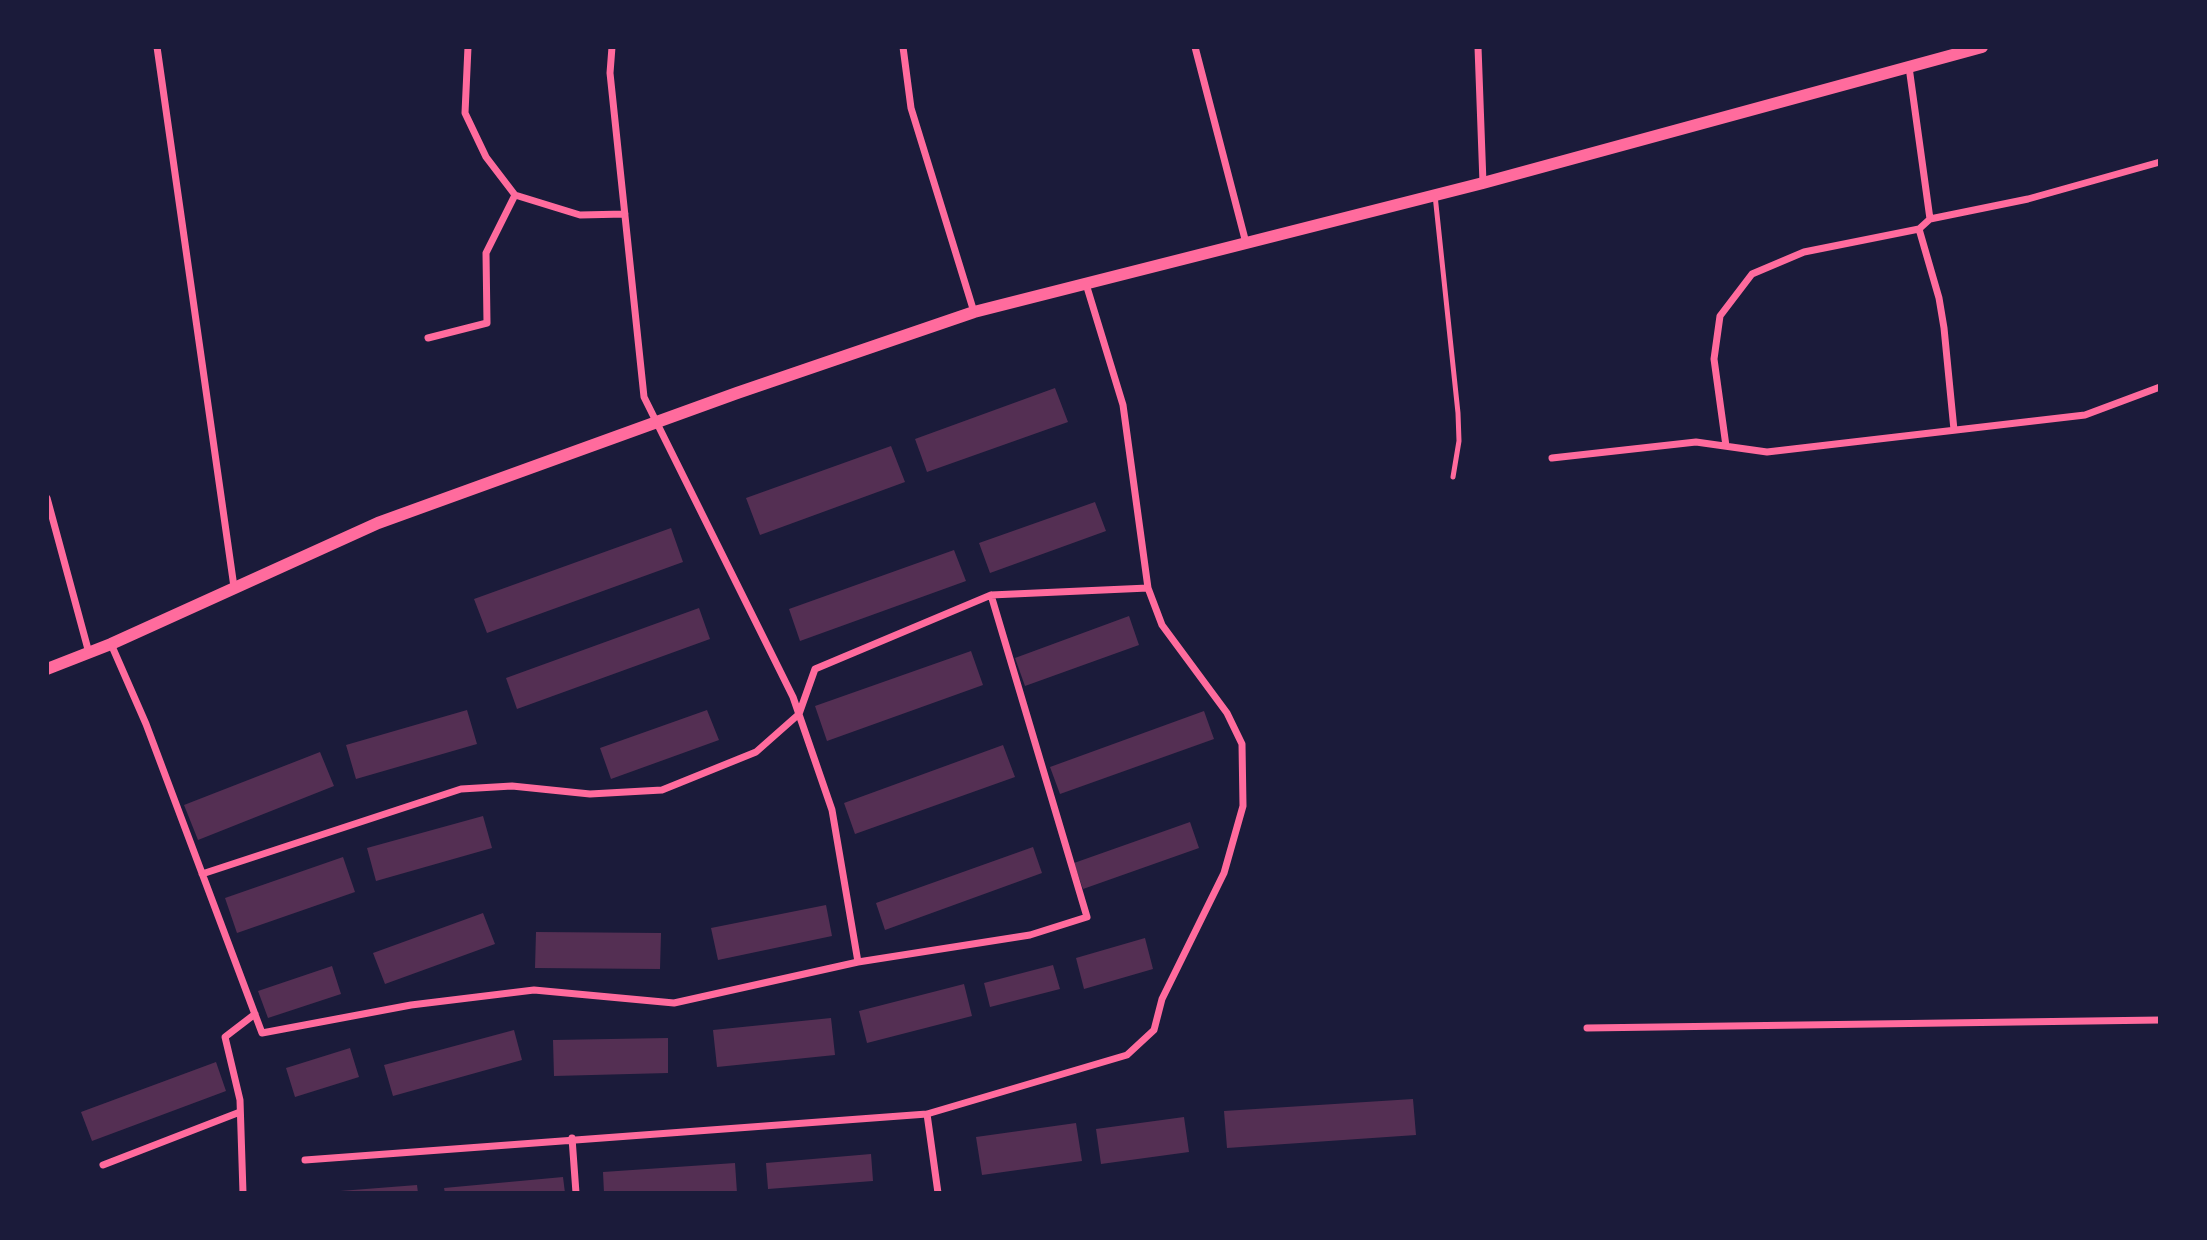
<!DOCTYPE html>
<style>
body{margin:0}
#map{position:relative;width:2207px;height:1240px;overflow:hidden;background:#1b1b3a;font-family:Raleway,sans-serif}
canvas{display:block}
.frame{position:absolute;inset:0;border:49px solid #1b1b3a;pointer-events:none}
</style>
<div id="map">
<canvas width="2207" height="1240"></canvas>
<div class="frame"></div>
</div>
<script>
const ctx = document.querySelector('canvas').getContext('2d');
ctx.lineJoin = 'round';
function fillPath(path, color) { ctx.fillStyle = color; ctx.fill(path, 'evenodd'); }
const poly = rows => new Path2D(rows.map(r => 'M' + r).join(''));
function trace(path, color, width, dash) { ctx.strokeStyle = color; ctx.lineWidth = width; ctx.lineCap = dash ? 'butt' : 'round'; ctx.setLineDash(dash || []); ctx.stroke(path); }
fillPath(poly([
 [1055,388,1068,422,927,472,915,439],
 [891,446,905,482,760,535,746,498],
 [1095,502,1106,531,990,573,979,543],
 [671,528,683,562,487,633,474,599],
 [954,550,966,581,800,641,789,609],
 [699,608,710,639,517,709,506,678],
 [1129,616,1139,645,1025,686,1015,658],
 [971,651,983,685,827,741,815,706],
 [467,710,477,744,356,779,346,745],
 [707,710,719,740,611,779,600,748],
 [1204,711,1214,739,1060,794,1050,767],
 [1003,745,1015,777,855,834,844,803],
 [320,752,334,786,198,840,184,805],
 [483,816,492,848,376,881,367,848],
 [1190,822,1199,848,1083,889,1074,863],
 [1033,847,1042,873,885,930,876,903],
 [343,857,355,892,237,933,225,898],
 [826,905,832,936,718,960,711,928],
 [483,913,495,944,385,984,373,953],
 [536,932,661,933,660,969,535,968],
 [1145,938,1153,969,1084,989,1076,958],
 [1053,965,1060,989,990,1007,984,983],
 [332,966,341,994,268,1018,258,991],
 [964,984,972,1016,867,1043,859,1011],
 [831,1018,835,1055,717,1067,713,1030],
 [514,1030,522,1060,393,1096,384,1065],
 [668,1038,668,1073,554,1076,553,1040],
 [350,1048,359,1077,295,1097,286,1068],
 [216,1062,226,1091,92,1141,81,1112],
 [1413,1099,1416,1135,1227,1148,1224,1111],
 [1184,1117,1189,1152,1101,1164,1096,1129],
 [1076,1123,1082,1161,982,1175,976,1137],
 [871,1154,873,1181,768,1189,766,1163],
 [735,1163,737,1193,604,1193,603,1172],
 [563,1177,565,1193,445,1193,444,1188],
 [417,1185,418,1193,340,1193,340,1191]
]), '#542f53');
trace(poly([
 [1435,195,1458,413,1459,441,1453,477]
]), '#ff6b9d', 5);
trace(poly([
 [157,47,234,587],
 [468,47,465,113,486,157,515,195,580,215,625,214],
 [612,47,610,73,644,397,793,697,832,810,858,962],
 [903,47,911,108,974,312],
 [1195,47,1246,243],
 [1478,47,1483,183],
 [1909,67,1930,219],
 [1919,229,1939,298,1944,328,1954,430],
 [428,338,487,323,486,253,515,195],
 [1726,446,1714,359,1720,316,1752,274,1804,252,1919,229,1930,219,2028,199,2160,162],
 [1552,458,1696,442,1767,452,2085,415,2160,387],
 [47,498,89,653],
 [111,644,146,724,262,1033,411,1005,534,990,674,1003,858,962,1030,935,1087,917,991,595,1148,588],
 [202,874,461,789,512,786,590,794,662,790,756,752,799,714,815,669,991,595],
 [1587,1028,2160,1020],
 [927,1114,938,1193],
 [572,1138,576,1193],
 [305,1160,927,1114,1127,1055,1154,1030,1162,999,1224,873,1243,806,1242,744,1227,713,1162,625,1148,588,1123,405,1086,284],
 [103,1165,240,1112],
 [243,1193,240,1100,225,1037,255,1014]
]), '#ff6b9d', 7);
trace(poly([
 [47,669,111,644,378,523,737,393,974,312,1483,183,1982,47]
]), '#ff6b9d', 12);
</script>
